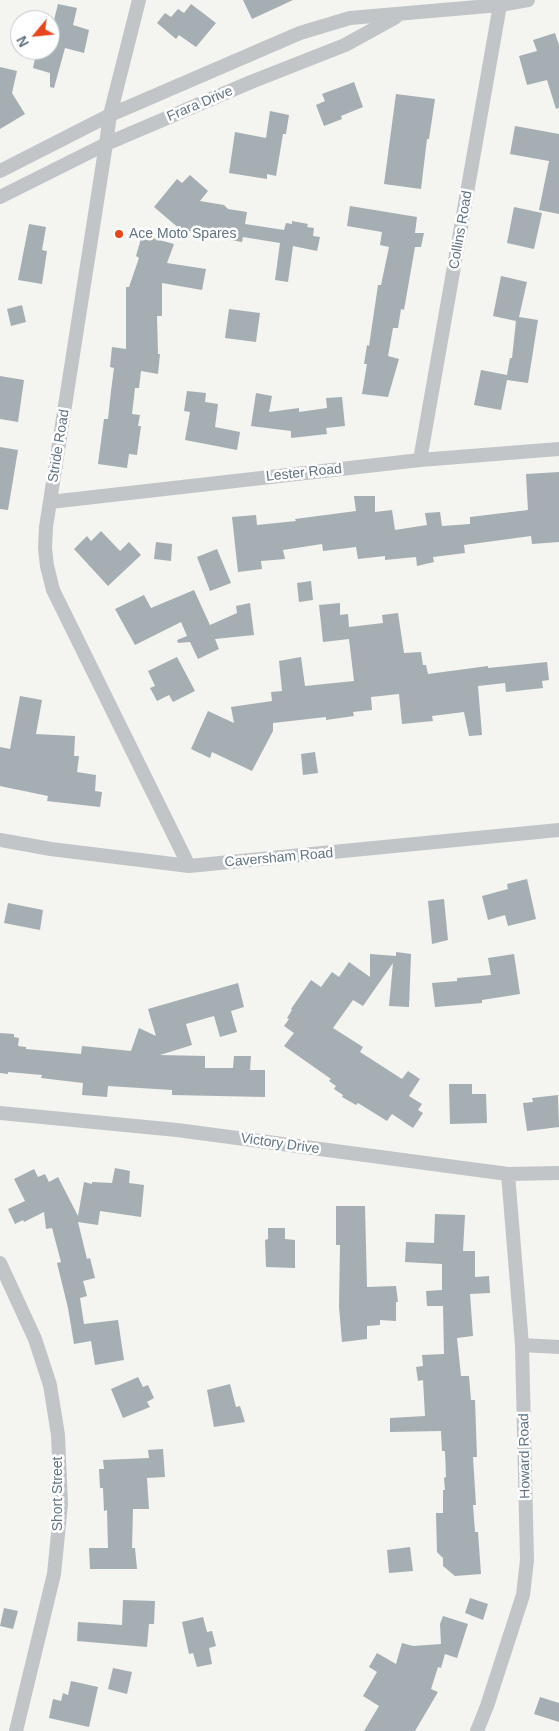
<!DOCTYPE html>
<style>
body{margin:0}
#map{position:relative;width:559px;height:1731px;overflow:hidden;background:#f4f4f0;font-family:Arial,sans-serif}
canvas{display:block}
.north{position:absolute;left:10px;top:10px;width:50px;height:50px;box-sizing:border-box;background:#fff;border:1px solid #c0c7cd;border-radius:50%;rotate:242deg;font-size:14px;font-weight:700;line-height:20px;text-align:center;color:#627482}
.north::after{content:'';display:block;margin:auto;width:18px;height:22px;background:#e8461c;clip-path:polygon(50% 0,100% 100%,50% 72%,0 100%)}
</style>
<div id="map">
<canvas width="559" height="1731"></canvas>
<div class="north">N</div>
</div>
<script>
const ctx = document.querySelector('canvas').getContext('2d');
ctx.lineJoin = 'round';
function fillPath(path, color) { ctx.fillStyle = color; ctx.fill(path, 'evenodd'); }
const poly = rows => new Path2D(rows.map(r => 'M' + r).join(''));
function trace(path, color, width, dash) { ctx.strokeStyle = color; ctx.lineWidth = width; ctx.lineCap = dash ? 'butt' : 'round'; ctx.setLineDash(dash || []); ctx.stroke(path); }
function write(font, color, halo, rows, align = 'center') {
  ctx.font = font + ' Arial,sans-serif'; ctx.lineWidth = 5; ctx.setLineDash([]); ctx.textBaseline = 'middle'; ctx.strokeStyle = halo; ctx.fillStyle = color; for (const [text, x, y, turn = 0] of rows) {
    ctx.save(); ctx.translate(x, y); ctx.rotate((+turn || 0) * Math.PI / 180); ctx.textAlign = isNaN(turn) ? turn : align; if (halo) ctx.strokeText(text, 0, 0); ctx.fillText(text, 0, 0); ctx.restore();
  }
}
fillPath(poly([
 [243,0,293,0,252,19],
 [58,4,77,8,73,25,89,30,84,53,65,48,54,88,50,87,50,73,33,68,37,50,50,50,50,36],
 [191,4,216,23,196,47,179,35,176,39,157,23,165,13,171,17,178,9,184,13],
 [555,33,559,45,559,108,556,109,547,80,527,85,519,56,537,51,533,40],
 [0,67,17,71,12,93,25,114,0,129],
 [354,82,363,107,341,116,342,119,324,126,316,105,325,101,322,94],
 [396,94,435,99,429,139,427,139,421,189,384,184],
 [270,111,289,115,286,134,283,134,276,176,267,174,267,179,229,173,235,132,266,138],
 [515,126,559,134,559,214,539,210,549,161,510,154],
 [190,175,208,191,200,201,224,205,228,209,247,212,245,224,284,230,286,223,292,224,292,221,308,224,307,227,314,228,313,236,320,237,317,251,293,246,288,282,275,280,280,243,243,237,242,242,225,239,225,237,181,230,154,207,177,179,182,183],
 [350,206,417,217,415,233,424,233,421,247,415,247,404,310,401,309,398,328,393,328,388,356,399,359,388,397,362,394,367,364,364,364,367,345,369,346,378,285,381,285,389,247,380,245,382,232,347,226],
 [514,207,542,213,534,249,507,243],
 [29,224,46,227,42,250,47,251,42,284,18,280],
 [142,235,174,244,167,263,206,269,202,290,162,283,162,316,157,316,158,354,160,354,158,374,141,371,139,388,135,388,132,414,140,415,138,426,141,426,137,455,129,454,127,468,98,464,104,419,108,419,111,391,114,368,110,367,112,347,126,349,126,287,129,287,139,258,136,256],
 [501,276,527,282,519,317,538,320,528,383,507,380,501,410,474,405,481,370,507,375,510,358,512,358,516,321,493,316],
 [22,305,26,322,11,326,7,309],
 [229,309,260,313,256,342,225,338],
 [0,376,24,380,18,422,0,419],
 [187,391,206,393,205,402,218,404,215,427,240,432,237,450,185,440,190,412,184,411],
 [256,393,272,396,269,412,299,408,299,412,327,408,326,398,342,397,345,426,326,428,327,434,291,438,291,431,251,426],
 [0,447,18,450,8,510,0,509],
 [559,472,559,542,532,544,531,536,464,545,465,553,433,557,434,562,417,566,416,557,385,560,385,556,358,559,356,547,323,551,322,544,283,550,285,559,261,561,262,569,238,572,232,517,256,515,257,525,296,521,295,519,356,511,354,496,375,496,375,512,392,510,395,530,427,525,425,513,440,512,442,526,470,524,470,517,528,510,526,474],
 [101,531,120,551,129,542,141,555,108,586,74,549,87,536,91,541],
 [156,542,172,544,171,561,154,559],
 [217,549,231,583,210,591,197,557],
 [311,581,313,600,299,602,297,583],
 [194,590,210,625,237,613,236,606,250,603,254,635,215,639,219,649,198,659,190,642,178,643,177,640,187,636,181,622,135,645,115,609,144,595,151,608],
 [340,603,340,615,348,614,349,627,383,623,382,615,398,613,404,653,421,652,423,665,426,665,428,674,488,666,488,668,547,662,549,680,542,681,543,688,506,692,505,683,478,686,482,735,469,736,464,712,432,716,433,721,402,724,399,694,371,697,372,710,353,712,354,716,326,720,326,717,273,723,273,731,252,771,212,752,210,758,191,749,208,711,234,723,231,707,272,701,271,692,282,691,279,661,301,657,305,686,354,681,349,639,323,642,319,605],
 [177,657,195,691,173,702,169,695,157,701,150,688,155,686,148,671],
 [20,696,42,700,36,734,75,736,74,756,79,756,77,772,96,775,95,791,102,792,100,807,47,801,48,796,0,786,0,747,10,749],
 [315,752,318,773,303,775,301,754],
 [527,879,536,919,508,926,505,915,488,920,482,896,508,889,507,884],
 [444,899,448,940,432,944,428,901],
 [8,903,43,910,40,930,4,923],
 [396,952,411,954,409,1007,389,1006,393,963,363,1006,353,1000,333,1028,363,1047,360,1052,402,1079,408,1071,420,1079,409,1096,422,1104,418,1110,423,1113,413,1128,392,1114,387,1121,358,1103,356,1105,342,1097,343,1095,334,1089,336,1086,329,1081,331,1079,284,1046,294,1033,284,1026,289,1019,287,1018,292,1010,291,1009,311,980,321,987,332,972,339,977,349,962,370,977,370,954,396,956],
 [514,954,520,994,482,1000,482,1003,435,1007,432,983,457,981,457,978,491,975,488,958],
 [238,983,244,1007,231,1011,237,1032,220,1037,214,1016,186,1024,192,1045,160,1055,205,1056,205,1068,233,1068,234,1056,251,1056,250,1070,265,1070,265,1097,172,1095,172,1090,108,1086,107,1097,82,1095,83,1083,41,1078,42,1075,8,1072,8,1074,0,1073,0,1033,14,1034,14,1037,19,1038,18,1046,26,1047,26,1049,81,1054,82,1046,131,1051,139,1028,156,1036,148,1009],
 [449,1084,472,1084,472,1094,486,1094,487,1123,450,1124],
 [558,1095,559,1127,527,1131,523,1103,533,1102,532,1098],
 [115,1168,130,1171,129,1183,144,1185,141,1217,100,1211,98,1225,78,1222,87,1259,90,1258,95,1278,83,1281,87,1296,80,1298,84,1324,118,1320,124,1360,95,1365,91,1341,74,1344,68,1308,57,1263,61,1262,52,1228,46,1229,44,1212,24,1222,23,1220,15,1224,8,1209,25,1201,14,1179,34,1169,38,1177,45,1174,49,1182,58,1177,78,1216,84,1182,92,1184,92,1182,112,1183],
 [336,1206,365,1206,367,1287,396,1286,398,1302,396,1302,396,1321,380,1320,380,1325,367,1326,367,1339,342,1342,339,1307,340,1245,336,1245],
 [435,1214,465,1215,463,1251,475,1251,475,1277,489,1276,490,1293,470,1294,473,1336,457,1338,461,1376,469,1376,471,1400,475,1400,477,1457,473,1457,476,1505,473,1505,475,1532,478,1532,481,1574,455,1576,443,1566,443,1558,437,1552,436,1513,443,1513,443,1490,445,1490,444,1478,446,1477,445,1451,442,1451,441,1431,390,1432,390,1418,425,1416,423,1380,418,1381,416,1367,423,1366,422,1355,444,1354,443,1306,427,1306,426,1291,442,1290,442,1264,405,1262,406,1242,434,1243],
 [268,1228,285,1228,285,1239,295,1240,295,1268,266,1267,265,1240,268,1239],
 [138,1377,143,1387,148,1385,154,1398,147,1402,150,1407,123,1418,111,1389],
 [230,1384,236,1407,240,1406,245,1422,214,1427,207,1390],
 [163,1449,165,1477,147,1478,149,1509,133,1509,132,1548,135,1548,137,1569,90,1569,89,1548,108,1548,107,1510,104,1511,103,1488,100,1488,99,1469,104,1469,103,1460,149,1458,148,1450],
 [410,1547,413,1571,389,1573,387,1550],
 [470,1598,488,1604,483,1620,465,1613],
 [123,1600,155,1601,154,1624,149,1624,147,1647,77,1641,78,1622,122,1625],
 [4,1608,18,1611,13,1629,0,1626],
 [443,1616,468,1624,457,1658,445,1654,441,1668,438,1667,431,1689,438,1692,415,1731,364,1731,379,1706,363,1696,377,1672,369,1667,377,1653,396,1664,402,1643,413,1646,441,1644,440,1624],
 [203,1617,207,1632,212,1631,216,1646,209,1648,212,1664,197,1667,193,1653,189,1654,182,1622],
 [113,1668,132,1672,127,1694,108,1689],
 [71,1681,98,1687,89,1727,49,1718,53,1699,61,1701,63,1693,68,1695],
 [540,1697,559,1703,559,1722,534,1714]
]), '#a5aeb3');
trace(poly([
 [139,0,110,115,106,144,46,527,45,548,47,566,53,590,189,866],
 [0,171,110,115,300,33,350,18,500,5,528,0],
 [0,197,106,144,251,82,345,45,396,17],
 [420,460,500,5,500,0],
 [50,502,420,460,559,449],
 [0,840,51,849,189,866,559,830],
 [0,1113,177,1130,508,1174,559,1173],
 [0,1263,35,1339,50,1385,58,1435,61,1504,54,1574,16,1731],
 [522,1345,559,1347],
 [477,1731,487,1706,523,1595,527,1560,522,1345,508,1174]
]), '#c1c5c8', 14);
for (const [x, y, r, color] of [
 [119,234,5,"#e8461c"]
]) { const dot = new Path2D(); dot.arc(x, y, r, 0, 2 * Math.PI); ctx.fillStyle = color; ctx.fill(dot); trace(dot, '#fff', 2); }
write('14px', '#627482', '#fff', [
 ["Frara Drive",200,104,-23],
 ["Collins Road",461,230,-80],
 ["Stride Road",59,446,-81],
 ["Lester Road",304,473,-6],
 ["Caversham Road",279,858,-5],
 ["Victory Drive",280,1144,8],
 ["Howard Road",525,1456,-91],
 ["Short Street",58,1494,-90]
]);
write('14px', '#627482', '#fff', [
 ["Ace Moto Spares",129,234]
], 'left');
</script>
